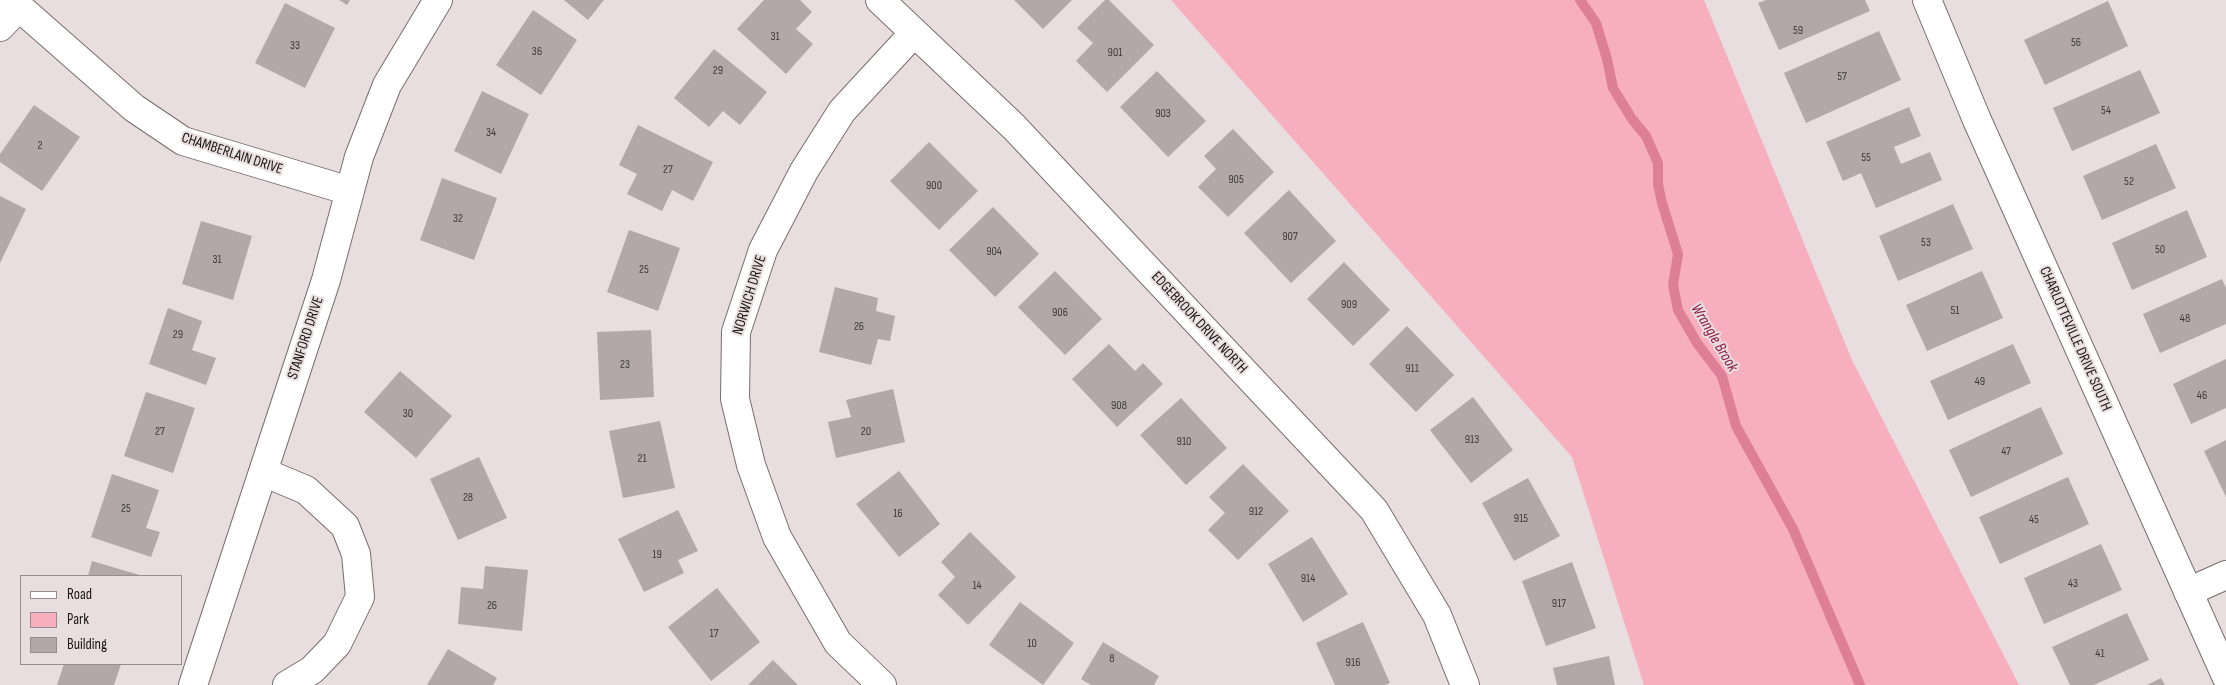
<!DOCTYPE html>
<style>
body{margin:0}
#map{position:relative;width:2226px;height:685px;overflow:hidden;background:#e8dddf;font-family:"Sofia Sans Condensed",sans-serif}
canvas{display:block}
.legend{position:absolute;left:20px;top:575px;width:162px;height:90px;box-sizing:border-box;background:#e8dddf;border:1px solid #958d8f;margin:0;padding:6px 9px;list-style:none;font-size:15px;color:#191516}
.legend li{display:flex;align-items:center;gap:10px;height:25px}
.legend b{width:25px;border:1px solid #958d8f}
</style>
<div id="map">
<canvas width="2226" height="685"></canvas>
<ul class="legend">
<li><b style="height:6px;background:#fff"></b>Road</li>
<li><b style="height:14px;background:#f7aebd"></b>Park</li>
<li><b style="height:14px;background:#b2a8a9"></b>Building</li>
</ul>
</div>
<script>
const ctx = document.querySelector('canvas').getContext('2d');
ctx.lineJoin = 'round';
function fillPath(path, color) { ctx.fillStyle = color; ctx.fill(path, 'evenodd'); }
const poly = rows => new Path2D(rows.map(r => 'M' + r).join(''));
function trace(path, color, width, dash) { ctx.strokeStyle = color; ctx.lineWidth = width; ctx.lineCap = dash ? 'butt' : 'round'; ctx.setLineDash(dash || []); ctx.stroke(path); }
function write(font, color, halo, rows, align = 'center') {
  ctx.font = font + ' "Sofia Sans Condensed",sans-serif'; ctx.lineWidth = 4; ctx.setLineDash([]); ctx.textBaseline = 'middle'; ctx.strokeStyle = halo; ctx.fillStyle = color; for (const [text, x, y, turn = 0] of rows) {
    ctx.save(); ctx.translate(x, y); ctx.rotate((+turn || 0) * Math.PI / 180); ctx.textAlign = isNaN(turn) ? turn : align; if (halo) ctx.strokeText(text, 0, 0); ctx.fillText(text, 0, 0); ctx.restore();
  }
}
fillPath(poly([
 [1171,0,1704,0,1852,360,2019,685,1644,685,1572,457]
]), '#f7aebd');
trace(poly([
 [1580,0,1596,23,1607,59,1613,88,1632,119,1646,136,1658,163,1658,184,1662,203,1678,254,1673,285,1678,310,1697,343,1722,376,1736,426,1793,529,1860,685]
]), '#dd8096', 10);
fillPath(poly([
 [339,0,350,0,347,5],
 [564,0,604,0,588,20],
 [764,0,800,0,812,12,796,29,813,44,786,74,737,29],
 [1014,0,1072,0,1043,29],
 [1105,0,1109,0,1154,45,1107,92,1076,61,1093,43,1077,28],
 [1766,0,1865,0,1870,11,1779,50,1758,3],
 [2108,1,2128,46,2045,85,2024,40],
 [285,3,335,28,305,88,255,63],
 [533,10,577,40,541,95,496,65],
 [1879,31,1901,80,1806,123,1784,73],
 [714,49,767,92,740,125,723,111,709,127,674,98],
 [2140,70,2160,113,2072,151,2053,108],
 [1157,71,1206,121,1168,157,1120,107],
 [482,91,529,114,501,174,454,151],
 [34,105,80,137,42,191,0,162,0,154],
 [1909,107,1921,136,1894,147,1901,164,1930,152,1942,180,1876,208,1861,173,1843,181,1826,142],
 [638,125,713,162,693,201,672,190,662,211,627,194,637,174,619,165],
 [1233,129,1274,172,1228,217,1198,187,1216,169,1204,156],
 [929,142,978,191,939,230,890,181],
 [2156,144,2176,188,2102,220,2083,176],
 [442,178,497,198,474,260,420,240],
 [1289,190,1336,241,1291,283,1244,233],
 [0,196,26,209,0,263],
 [1953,204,1973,249,1898,281,1879,236],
 [993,207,1039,254,995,297,949,250],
 [2187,210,2207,257,2132,290,2112,243],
 [201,221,252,236,233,300,182,284],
 [629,230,680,248,658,311,607,292],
 [1344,262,1390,310,1353,346,1307,299],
 [1055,271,1102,319,1065,355,1018,307],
 [1982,271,2003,318,1927,351,1906,305],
 [2222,279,2226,288,2226,324,2160,353,2143,314],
 [835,287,878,298,876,311,895,316,890,341,878,339,871,365,819,352],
 [168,308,202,321,192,350,216,358,206,385,149,364],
 [1407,326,1454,375,1416,412,1369,364],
 [651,330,654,397,600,400,597,332],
 [1109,344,1135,371,1143,363,1163,384,1117,427,1072,379],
 [2013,344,2031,383,1948,420,1930,381],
 [2226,359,2226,408,2191,424,2173,384],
 [400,371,452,416,416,458,364,412],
 [893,389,905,442,836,458,828,422,851,417,846,400],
 [146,392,195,408,173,473,124,456],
 [1473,397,1513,450,1471,483,1430,430],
 [1181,398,1227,448,1186,485,1140,435],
 [2041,407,2063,454,1971,497,1949,450],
 [660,421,675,488,623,498,609,431],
 [2226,440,2226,497,2204,451],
 [479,457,507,518,458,540,430,479],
 [1243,464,1289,511,1238,560,1208,530,1225,513,1209,497],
 [899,471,940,524,899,557,856,504],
 [112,474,159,490,146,528,160,532,151,557,91,537],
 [2068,477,2089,524,2000,564,1979,517],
 [1528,478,1560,536,1514,561,1482,503],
 [678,510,698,551,678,560,684,573,644,592,618,539],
 [970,532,1016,577,968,625,938,595,955,577,941,562],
 [1312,537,1348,594,1303,622,1268,564],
 [2101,544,2122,590,2044,624,2024,578],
 [92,561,143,576,88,576],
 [1572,562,1596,628,1546,646,1522,581],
 [485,566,528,570,522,631,458,624,461,587,483,589],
 [717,588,760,642,711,681,668,627],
 [1020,602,1074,643,1043,685,989,645],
 [2127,613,2149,660,2094,685,2070,685,2052,647],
 [1363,622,1390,683,1385,685,1335,685,1316,643],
 [1103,642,1159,676,1154,685,1091,685,1081,679],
 [448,649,497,678,493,685,427,685],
 [1609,656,1615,685,1557,685,1553,668],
 [773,660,798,685,748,685],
 [64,664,121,664,114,685,57,685],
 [2161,678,2165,685,2147,685]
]), '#b2a8a9');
const minor = poly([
 [11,0,134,108,183,141,350,191],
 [880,0,1014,127,1374,510,1437,615,1465,685],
 [1927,0,1977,120,2226,676],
 [0,27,18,8],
 [263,472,306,490,345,526,356,554,360,597,337,644,312,670,287,685],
 [2188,592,2226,575],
 [193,685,326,280,359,157,387,85,438,0],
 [882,685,838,643,777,537,751,465,735,399,736,332,763,250,804,171,842,111,914,33]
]);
trace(minor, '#786e70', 30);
trace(minor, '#fff', 28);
write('12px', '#3f3a3b', null, [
 ["59",1798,31],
 ["31",775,37],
 ["56",2076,43],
 ["33",295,46],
 ["36",537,52],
 ["901",1115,53],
 ["29",718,71],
 ["57",1842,77],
 ["54",2106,111],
 ["903",1163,114],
 ["34",491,133],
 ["2",40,146],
 ["55",1866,158],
 ["27",668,170],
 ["905",1236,180],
 ["52",2129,182],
 ["900",934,186],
 ["32",458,219],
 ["907",1290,237],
 ["53",1926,243],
 ["50",2160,250],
 ["904",994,252],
 ["31",217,260],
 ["25",644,270],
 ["909",1349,305],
 ["51",1955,311],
 ["906",1060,313],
 ["48",2185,319],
 ["26",859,327],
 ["29",178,335],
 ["23",625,365],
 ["911",1412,369],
 ["49",1980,382],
 ["46",2202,396],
 ["908",1119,406],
 ["30",408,414],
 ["27",160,432],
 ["20",866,432],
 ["913",1472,440],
 ["910",1184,442],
 ["47",2006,452],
 ["21",642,459],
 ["28",468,498],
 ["25",126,509],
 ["912",1256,512],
 ["16",898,514],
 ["915",1521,519],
 ["45",2034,520],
 ["19",657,555],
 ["914",1308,579],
 ["43",2073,584],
 ["14",977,586],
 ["917",1559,604],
 ["26",492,606],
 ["17",714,634],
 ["10",1032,644],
 ["41",2100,654],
 ["8",1112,659],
 ["916",1353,663]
]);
write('15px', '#191516', '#e8dddf', [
 ["CHAMBERLAIN DRIVE",232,154,18],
 ["NORWICH DRIVE",750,295,-73],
 ["EDGEBROOK DRIVE NORTH",1199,323,47],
 ["STANFORD DRIVE",306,338,-72],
 ["CHARLOTTEVILLE DRIVE SOUTH",2075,339,66]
]);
write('italic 16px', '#8b1d43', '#e8dddf', [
 ["Wrangle Brook",1714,338,59]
]);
</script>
